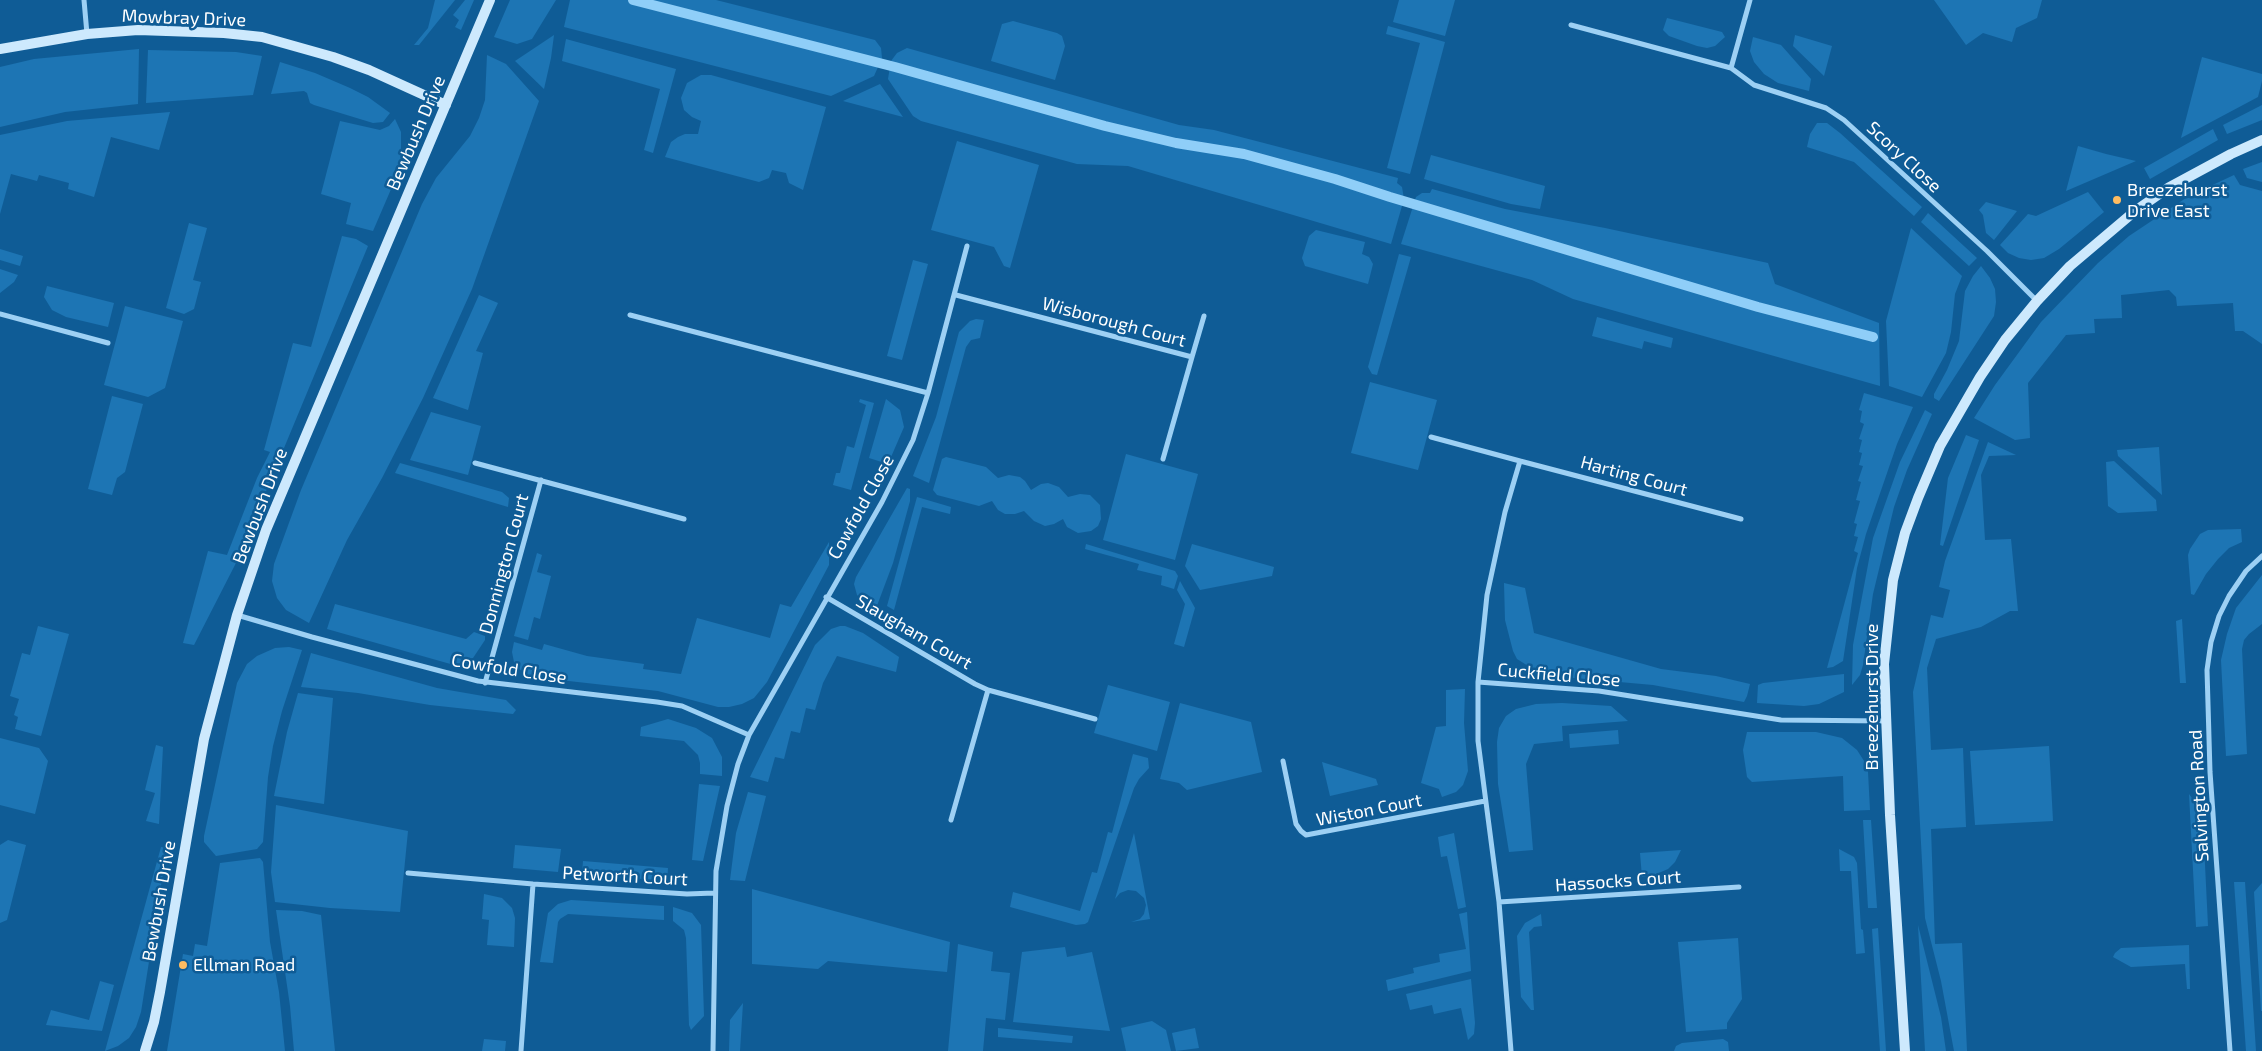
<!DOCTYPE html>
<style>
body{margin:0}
canvas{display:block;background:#0f5c96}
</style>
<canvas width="2262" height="1051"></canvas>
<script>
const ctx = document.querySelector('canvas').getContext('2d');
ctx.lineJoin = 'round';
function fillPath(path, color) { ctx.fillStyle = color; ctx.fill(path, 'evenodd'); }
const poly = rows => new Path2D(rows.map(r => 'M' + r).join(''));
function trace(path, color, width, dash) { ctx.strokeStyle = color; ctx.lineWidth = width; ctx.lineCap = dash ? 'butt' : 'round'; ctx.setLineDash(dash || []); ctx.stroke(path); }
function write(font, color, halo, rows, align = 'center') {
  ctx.font = font + ' "Exo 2",sans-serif'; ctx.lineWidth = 5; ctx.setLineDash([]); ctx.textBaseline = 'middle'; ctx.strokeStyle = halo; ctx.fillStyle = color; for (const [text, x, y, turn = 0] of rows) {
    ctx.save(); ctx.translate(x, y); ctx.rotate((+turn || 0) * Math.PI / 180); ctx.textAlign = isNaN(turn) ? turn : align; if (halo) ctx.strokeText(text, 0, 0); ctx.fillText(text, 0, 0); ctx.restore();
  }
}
fillPath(poly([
 [435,0,455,0,419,45,414,45,428,28],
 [465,0,474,0,461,30,455,27,459,20,453,15],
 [510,0,556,0,532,39,517,44,494,37],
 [570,0,716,0,875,40,881,48,882,58,874,76,831,96,564,27],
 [1399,0,1455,0,1445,36,1393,22],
 [1934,0,2042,0,2037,18,2016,28,2012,42,1983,33,1966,45],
 [1667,18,1722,32,1725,37,1715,46,1707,48,1697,46,1669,36,1663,30],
 [1013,21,1057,33,1062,36,1065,46,1055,80,991,61,1002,24],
 [1388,26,1445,42,1410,174,1387,168,1420,43,1386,34],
 [554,35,551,58,544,89,515,61],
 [1795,35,1832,46,1824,76,1793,46],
 [1753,37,1781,45,1811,79,1809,91,1778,83,1764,74,1754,62,1750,51],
 [566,39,676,69,653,153,644,150,660,89,562,61],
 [907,48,1179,125,1214,130,1398,178,1397,183,1402,187,1404,199,1391,244,1128,166,1077,164,921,121,913,116,888,79,891,61,897,53],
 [139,49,138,104,65,112,0,127,0,67,34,59],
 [148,50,236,52,262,56,253,95,146,103],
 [487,55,506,64,539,101,472,289,423,398,382,478,347,540,309,623,286,610,277,598,272,581,274,564,301,490,422,204,436,178,470,136,479,118,485,100],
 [2202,57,2262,74,2262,81,2258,97,2181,138],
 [280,62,315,73,350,88,368,97,390,113,383,122,373,123,314,105,310,103,307,93,304,91,271,94],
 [701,75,711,75,826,107,803,190,789,183,786,173,772,170,769,178,759,182,665,157,671,142,678,137,685,134,698,134,701,121,692,117,684,110,681,98,687,83],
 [880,84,903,117,843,101],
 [2262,105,2262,120,2227,134,2223,125],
 [170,112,159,150,111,137,94,197,68,189,69,183,39,175,37,181,11,174,0,214,0,135,67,121],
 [395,119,401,132,401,158,398,173,373,231,346,224,351,203,321,194,340,121,380,130,389,126],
 [1817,123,1827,123,1840,133,1922,207,1914,216,1854,162,1807,147,1810,134],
 [2213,129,2218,140,2150,179,2144,168],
 [957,141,1039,165,1010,268,1004,266,994,247,931,230],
 [2078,146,2106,154,2136,161,2066,191],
 [1431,155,1545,186,1540,209,1511,204,1424,179],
 [2262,162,2262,182,2247,178,2243,169],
 [2234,175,2240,185,2262,191,2262,344,2243,331,2235,331,2233,303,2177,306,2176,297,2169,290,2121,295,2122,318,2094,319,2095,333,2066,335,2028,383,2030,438,2015,440,1974,418,1995,385,2041,322,2098,263,2129,236,2189,196],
 [1432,189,1505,209,1605,228,1768,263,1775,284,1879,323,1880,386,1573,299,1532,280,1401,244,1416,197,1422,193,1430,193],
 [2088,192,2104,212,2059,249,2044,258,2031,260,2019,258,2008,253,2000,245,2028,214,2036,216],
 [1986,202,2017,211,1994,240,1986,233,1983,215,1979,210],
 [1928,213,1977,258,1969,266,1921,222],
 [189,223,207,228,193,280,201,282,194,309,184,314,166,308],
 [1911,228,1962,276,1955,294,1951,332,1946,353,1922,397,1889,386,1886,321],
 [1316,230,1365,242,1362,254,1369,257,1373,264,1368,284,1305,266,1302,258,1309,236],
 [342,236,356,239,368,246,237,561,194,645,183,643,208,551,227,555,257,478,270,452,264,450,293,343,311,347],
 [0,249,23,256,20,266,0,260],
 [1399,254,1411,257,1377,375,1372,374,1368,367],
 [913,260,928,264,902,360,887,356],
 [1981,266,1990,278,1995,289,1996,302,1994,316,1939,401,1934,398,1934,394,1947,370,1959,341,1965,291,1973,276],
 [0,269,18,275,14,282,0,293],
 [47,286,114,303,108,327,66,317,52,310,44,297],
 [479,295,498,303,476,351,483,353,468,410,433,398],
 [125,306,183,321,165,388,148,397,104,385],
 [1597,317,1673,338,1671,348,1644,341,1642,349,1592,336],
 [976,319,984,320,980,338,971,340,966,347,929,483,913,476,936,417,959,332,970,321],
 [1370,382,1437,400,1418,470,1351,453],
 [1864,393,1913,407,1897,444,1866,534,1857,568,1843,661,1833,667,1827,668,1858,553,1854,551,1858,537,1854,536,1857,524,1854,523,1860,501,1856,500,1861,482,1858,481,1863,466,1859,465,1862,453,1859,452,1862,440,1859,439,1864,424,1860,422,1862,411,1859,410],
 [112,396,143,404,125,472,117,478,112,495,88,489],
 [860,399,874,403,851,490,833,485,836,473,840,473,847,446,854,448,866,405,859,402],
 [886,399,900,410,904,427,888,464,869,458],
 [1925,410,1932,414,1907,470,1894,507,1873,594,1863,665,1860,675,1852,685,1853,645,1873,538,1900,462],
 [431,412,481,426,468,475,410,460],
 [1966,435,1979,440,1943,546,1940,545,1948,478],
 [1988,442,2016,455,1989,456,1981,475,1985,540,2011,539,2018,611,2010,611,1981,627,1936,639,1927,668,1931,750,1963,748,1966,827,1931,829,1935,944,1962,943,1967,1051,1954,1051,1941,981,1925,918,1913,692,1931,615,1943,618,1950,590,1939,587,1945,561],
 [2159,447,2162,495,2118,456,2117,450],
 [1126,454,1198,474,1175,560,1103,540],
 [946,457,986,467,998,478,1009,475,1020,477,1025,481,1031,490,1041,484,1048,483,1059,487,1068,497,1080,494,1090,495,1100,505,1101,519,1098,526,1091,531,1078,533,1067,527,1063,519,1054,524,1045,526,1034,521,1024,511,1015,514,1005,514,998,510,992,501,979,506,937,495,933,490,942,459],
 [2114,461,2156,500,2157,511,2118,513,2108,506,2106,462],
 [400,463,502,492,509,498,508,507,395,473],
 [907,488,910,489,910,501,893,563,875,611,857,595,854,584,856,577],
 [917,497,951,507,950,514,922,507,894,610,887,606],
 [2241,529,2242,542,2229,548,2218,559,2206,574,2194,595,2191,594,2188,555,2190,549,2200,534,2208,530],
 [829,542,829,565,767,682,754,698,742,704,729,707,718,707,658,691,533,677,523,673,514,662,512,652,514,642,542,650,544,644,587,656,644,664,643,669,681,674,697,618,770,638,780,604,791,607],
 [1086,544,1175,571,1178,576,1174,589,1161,585,1162,576,1137,570,1139,564,1085,549],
 [1192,544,1274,567,1272,576,1200,590,1185,566],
 [537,553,542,555,537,572,551,576,540,619,534,617,528,640,514,636],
 [2262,575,2262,624,2249,634,2244,640,2242,649,2247,754,2226,756,2221,660,2227,634,2236,608],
 [1180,581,1195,608,1184,647,1174,644,1185,604,1177,590],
 [1504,583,1525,588,1534,633,1661,669,1716,676,1750,684,1747,696,1744,702,1653,685,1564,677,1533,669,1517,659,1513,651,1505,620],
 [335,604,466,639,474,632,485,636,485,640,473,658,462,664,454,665,327,629],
 [2182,619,2186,683,2180,683,2176,621],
 [38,626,69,634,41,736,15,729,18,717,14,715,19,699,10,696,22,653,30,655],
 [840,626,845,626,863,633,899,657,896,672,837,656,823,683,815,710,806,708,800,733,791,731,784,759,775,757,768,782,750,777,815,645,831,629],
 [289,647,302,650,282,711,273,746,268,777,263,842,257,849,216,856,204,842,204,836,237,683,247,664,257,656,275,648],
 [311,653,437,688,506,700,516,710,513,714,430,705,358,693,301,687],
 [1844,674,1844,692,1819,704,1804,706,1757,703,1758,685,1763,683],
 [1108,685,1170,702,1157,751,1094,733],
 [1465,689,1464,723,1468,771,1463,785,1456,792,1442,797,1439,789,1421,783,1436,727,1446,726,1446,690],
 [298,693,333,698,324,804,274,796,287,732],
 [1180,703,1251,722,1262,772,1187,790,1179,783,1160,779],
 [1562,703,1611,706,1628,721,1562,726,1563,741,1534,744,1526,764,1533,850,1509,852,1498,784,1497,742,1499,728,1506,716,1516,709,1536,704],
 [668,719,696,728,712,738,722,757,722,776,700,774,700,763,698,755,684,741,640,736,641,727],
 [1618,730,1619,744,1570,748,1569,734],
 [1747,732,1816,732,1842,738,1857,750,1866,764,1868,772,1870,810,1844,811,1843,776,1752,782,1747,777,1743,750],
 [0,738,39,748,48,761,35,814,0,805],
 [156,745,163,747,159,824,146,821,155,793,145,790],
 [2049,746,2053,821,1975,825,1970,751],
 [1133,754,1148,758,1149,768,1139,779,1134,788,1088,922,1085,924,1076,925,1010,907,1013,892,1080,911,1092,872,1097,873,1108,832,1112,833],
 [1322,762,1376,779,1378,785,1330,796],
 [699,784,720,786,703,861,692,860],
 [748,792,766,796,745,881,730,880,736,833],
 [2189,794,2201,811,2203,824,2208,926,2196,927],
 [276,805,408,831,400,912,330,908,275,902,271,872],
 [1863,820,1871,820,1877,908,1868,908],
 [1134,833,1150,919,1131,922,1140,919,1144,914,1146,905,1144,898,1136,891,1128,890,1120,893,1115,899],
 [1454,833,1466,907,1458,909,1447,856,1441,857,1438,837],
 [8,840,26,845,7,920,0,923,0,845],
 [515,845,561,849,558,872,513,868],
 [161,847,167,848,141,1012,136,1027,129,1038,118,1046,105,1051],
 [1839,849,1854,857,1857,863,1861,929,1863,930,1865,953,1856,954,1851,871,1840,871],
 [1681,850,1675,862,1668,869,1654,875,1642,877,1640,853],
 [260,858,263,862,270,942,279,992,285,1051,167,1051,183,954,193,956,195,944,207,946,220,863],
 [583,861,668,868,667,881,582,874],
 [2234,882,2245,882,2256,1051,2246,1051],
 [2262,883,2262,1011,2261,1011,2254,892],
 [752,889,950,942,947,972,828,961,818,969,752,964],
 [484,894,502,898,512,908,515,918,514,947,487,945,489,920,482,919],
 [571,900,664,906,664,920,568,914,560,919,558,922,553,963,540,962,548,913,558,904],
 [673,907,692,913,701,925,704,1016,691,1030,689,1025,686,938,684,930,673,921],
 [276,910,302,911,321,915,335,1051,294,1051,290,1006],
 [1467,912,1471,971,1388,991,1386,980,1414,973,1413,968,1440,962,1439,954,1466,949,1459,914],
 [1541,914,1542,926,1534,927,1529,932,1534,1010,1531,1010,1521,997,1517,936,1525,923],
 [1918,925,1941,1017,1946,1051,1925,1051],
 [1878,928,1886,1051,1880,1051,1872,929],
 [1738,938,1742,999,1727,1023,1727,1029,1686,1032,1678,942],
 [958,944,993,952,991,971,1010,973,1005,1020,986,1018,983,1051,948,1051],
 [2189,945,2190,989,2187,989,2185,964,2131,967,2113,957,2115,953,2121,948],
 [1065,947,1067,957,1092,952,1110,1031,1013,1022,1022,952],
 [1471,979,1475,1023,1474,1034,1468,1040,1461,1008,1434,1014,1432,1005,1410,1010,1406,994],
 [100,981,114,985,102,1031,46,1025,51,1010,89,1020],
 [743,1003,740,1051,729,1051,730,1020],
 [1152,1021,1166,1030,1171,1051,1126,1051,1121,1028],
 [998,1028,1073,1036,1072,1043,998,1037],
 [1195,1028,1199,1048,1176,1051,1172,1033],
 [484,1039,506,1041,505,1051,482,1051],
 [1723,1039,1728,1042,1729,1051,1674,1051,1676,1046,1682,1043]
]), '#1d75b4');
trace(poly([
 [633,0,895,67,1105,126,1176,143,1244,154,1335,179,1390,197,1758,307,1873,337]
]), '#8fcef8', 10);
trace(poly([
 [84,0,87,34],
 [1571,25,1731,68,1754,85,1826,108,1844,120,1987,251,2037,301],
 [1731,68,1750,0],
 [956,295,1192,357,1163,459],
 [0,314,108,343],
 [630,315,928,393],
 [1192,357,1204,316],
 [1431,437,1520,461],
 [475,463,684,519],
 [826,597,975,684,988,690,1095,719],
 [237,615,312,637,478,681,657,702,682,706,749,735,882,502,913,440,928,393,967,246],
 [1478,682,1487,595,1505,512,1520,461,1741,519],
 [485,683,541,480],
 [1283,761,1296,824,1301,831,1306,835,1485,801],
 [951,820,988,690],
 [408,873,533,884,687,894,714,893],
 [1499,902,1739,887],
 [521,1051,533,884],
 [713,1051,716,871,727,806,738,764,749,735],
 [1511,1051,1499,902,1478,741,1478,682,1599,691,1781,720,1886,721],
 [2230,1051,2210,772,2207,670,2211,642,2219,616,2229,596,2246,571,2262,556]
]), '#9dd0f4', 5);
trace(poly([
 [0,49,87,34,138,30,224,33,262,37,333,57,369,70,446,105],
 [145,1051,154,1022,160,992,204,739,237,615,266,530,490,0],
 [1905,1051,1890,815,1884,664,1893,580,1905,533,1918,498,1940,446,1980,377,2005,340,2037,301,2070,266,2135,211,2168,188,2231,154,2262,140]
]), '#cde9fd', 10);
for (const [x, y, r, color] of [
 [2117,200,5,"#ffbc61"],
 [183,965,5,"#ffbc61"]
]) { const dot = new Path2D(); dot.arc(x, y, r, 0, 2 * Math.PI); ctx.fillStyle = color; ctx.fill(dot); trace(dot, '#0f5c96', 2); }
write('18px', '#fff', '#0f5c96', [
 ["Mowbray Drive",184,18,2],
 ["Bewbush Drive",416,133,-67],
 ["Scory Close",1904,157,43],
 ["Wisborough Court",1114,322,15],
 ["Harting Court",1634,476,15],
 ["Bewbush Drive",260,506,-69],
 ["Cowfold Close",861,507,-61],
 ["Donnington Court",504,564,-75],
 ["Slaugham Court",914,632,30],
 ["Cowfold Close",509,669,9],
 ["Cuckfield Close",1559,675,5],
 ["Breezehurst Drive",1872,697,-90],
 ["Salvington Road",2199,796,-93],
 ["Wiston Court",1369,810,-11],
 ["Petworth Court",625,876,3],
 ["Hassocks Court",1618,881,-4],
 ["Bewbush Drive",159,901,-80]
]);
write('18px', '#fff', '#0f5c96', [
 ["Breezehurst",2127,190],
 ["Drive East",2127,211],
 ["Ellman Road",193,965]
], 'left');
</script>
